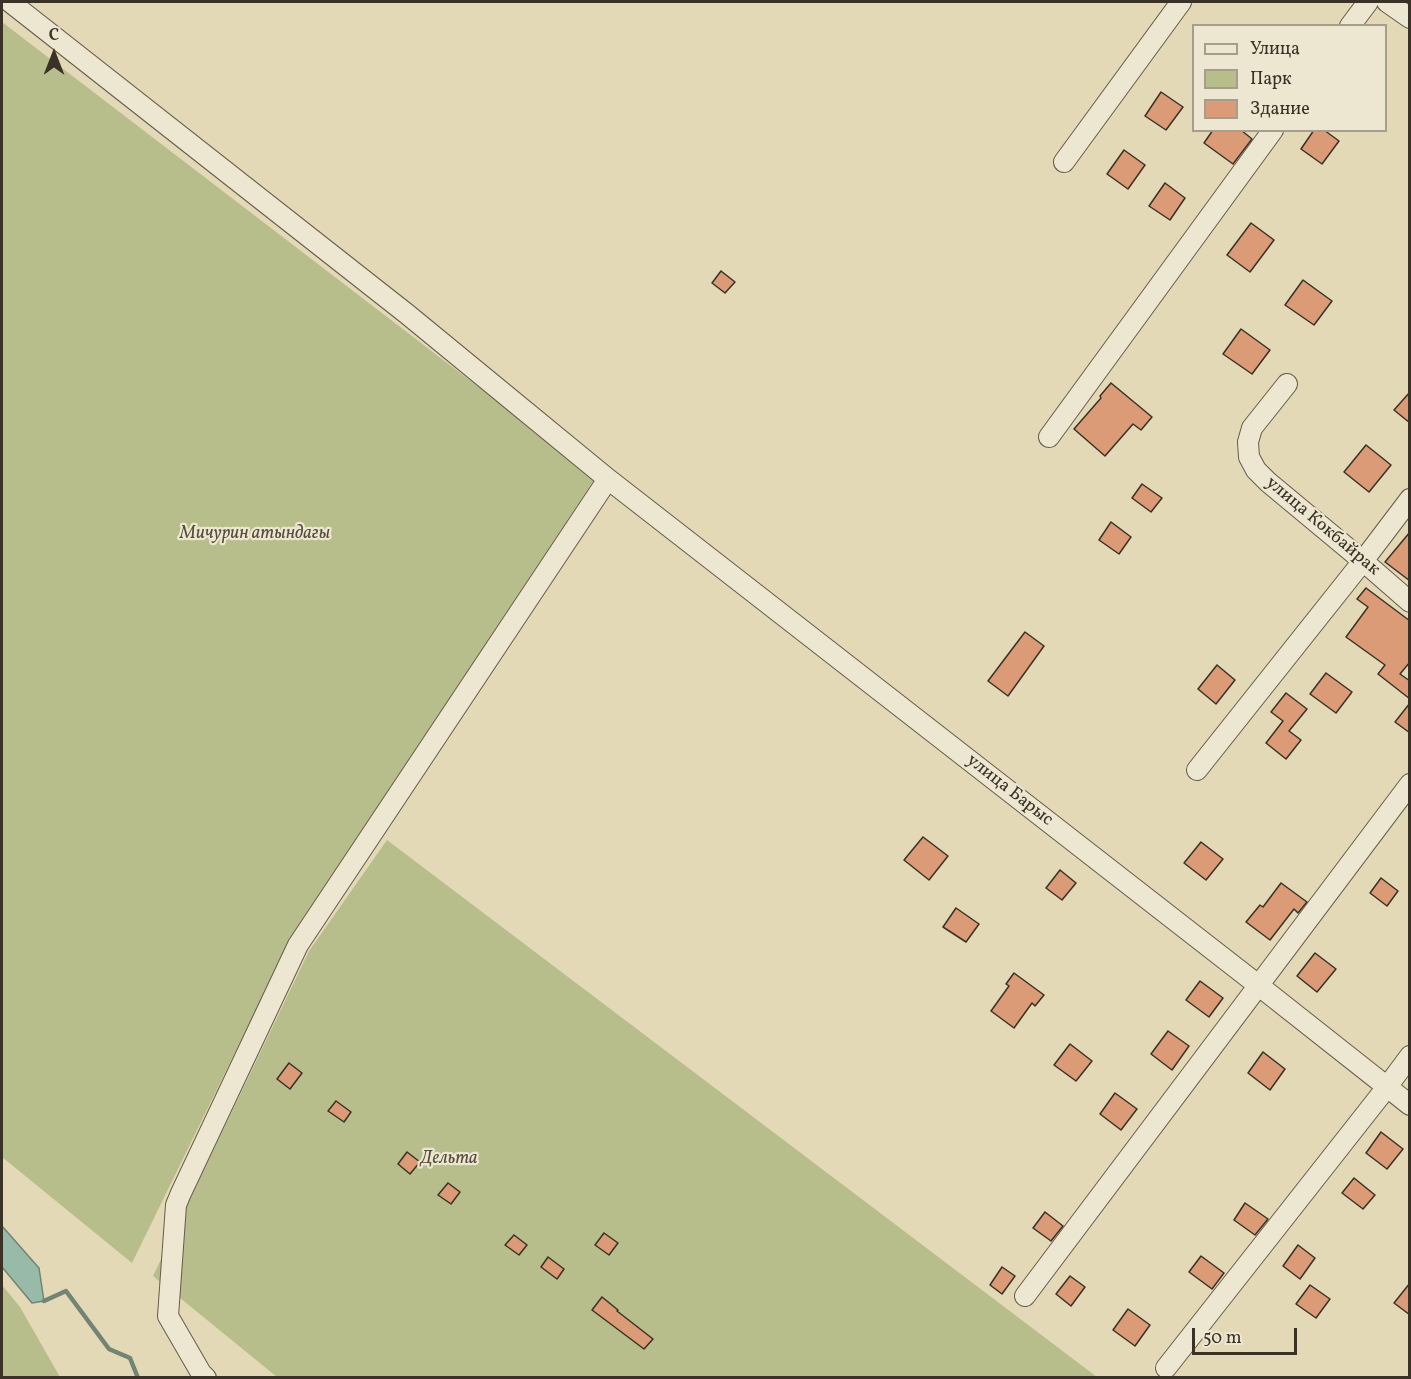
<!DOCTYPE html>
<meta charset="utf-8">
<style>
body{margin:0}
#map{position:relative;width:1411px;height:1379px;overflow:hidden;background:#e4d9b6;font-family:Vollkorn,serif}
canvas{display:block}
.frame{position:absolute;inset:0;border:3px solid #3a3127;pointer-events:none}
.legend{position:absolute;left:1192px;top:24px;width:195px;height:108px;box-sizing:border-box;background:#ede6d0;border:2px solid #a59e8c;margin:0;padding:8px 10px;list-style:none;font-size:18px;color:#3a3127}
.legend li{display:flex;align-items:center;gap:12px;height:30px}
.legend b{width:30px;border:2px solid #a59e8c}
.north{position:absolute;left:24px;top:24px;width:60px;height:60px;-webkit-text-stroke:4px #ede6d0;paint-order:stroke;rotate:0deg;font-size:16px;font-weight:700;line-height:24px;text-align:center;color:#3a3127}
.north::after{content:'';display:block;margin:auto;width:21px;height:27px;background:#3a3127;clip-path:polygon(50% 0,100% 100%,50% 72%,0 100%)}
.scale{position:absolute;left:1192px;top:1328px;width:105px;height:27px;box-sizing:border-box;border:3px solid #3a3127;border-top:0;padding-left:8px;font-size:18px;line-height:21px;white-space:nowrap;color:#3a3127;-webkit-text-stroke:4px #ede6d0;paint-order:stroke}
</style>
<div id="map">
<canvas width="1411" height="1379"></canvas>
<div class="frame"></div>
<ul class="legend">
<li><b style="height:8px;background:#ede6d0"></b>Улица</li>
<li><b style="height:16px;background:#b7be8c"></b>Парк</li>
<li><b style="height:16px;background:#db9b76"></b>Здание</li>
</ul>
<div class="north">С</div>
<div class="scale">50 m</div>
</div>
<script>
const ctx = document.querySelector('canvas').getContext('2d');
ctx.lineJoin = 'round';
function fillPath(path, color) { ctx.fillStyle = color; ctx.fill(path, 'evenodd'); }
const poly = rows => new Path2D(rows.map(r => 'M' + r).join(''));
function trace(path, color, width, dash) { ctx.strokeStyle = color; ctx.lineWidth = width; ctx.lineCap = dash ? 'butt' : 'round'; ctx.setLineDash(dash || []); ctx.stroke(path); }
function write(font, color, halo, rows, align = 'center') {
  ctx.font = font + ' Vollkorn,serif'; ctx.lineWidth = 4.5; ctx.setLineDash([]); ctx.textBaseline = 'middle'; ctx.strokeStyle = halo; ctx.fillStyle = color; for (const [text, x, y, turn = 0] of rows) {
    ctx.save(); ctx.translate(x, y); ctx.rotate((+turn || 0) * Math.PI / 180); ctx.textAlign = isNaN(turn) ? turn : align; if (halo) ctx.strokeText(text, 0, 0); ctx.fillText(text, 0, 0); ctx.restore();
  }
}
fillPath(poly([
 [2,22,596,477,290,940,132,1263,2,1157],
 [387,840,1097,1377,277,1377,153,1276,309,951],
 [2,1285,20,1307,60,1377,2,1377]
]), '#b7be8c');
const water = poly([
 [2,1226,39,1268,44,1301,32,1303,2,1267,2,1226]
]);
fillPath(water, '#97bba8');
trace(water, '#728474', 1.5);
trace(poly([
 [44,1301,66,1291,109,1349,130,1358,138,1378]
]), '#728474', 4.5);
const building = poly([
 [1161,92,1183,107,1166,130,1145,116,1161,92],
 [1213,130,1241,130,1252,139,1233,164,1204,143,1213,130],
 [1314,130,1324,130,1339,141,1322,164,1301,149,1314,130],
 [1124,150,1145,165,1128,189,1107,174,1124,150],
 [1165,183,1185,198,1170,220,1149,206,1165,183],
 [1251,223,1274,240,1250,272,1227,255,1251,223],
 [721,271,735,282,725,293,712,283,721,271],
 [1303,280,1332,301,1314,325,1285,305,1303,280],
 [1241,329,1270,350,1252,374,1223,354,1241,329],
 [1111,383,1152,417,1141,430,1133,424,1105,456,1074,429,1101,398,1100,396,1111,383],
 [1410,392,1410,423,1394,410,1410,392],
 [1366,445,1391,465,1369,492,1344,472,1366,445],
 [1142,484,1162,498,1151,512,1132,498,1142,484],
 [1111,522,1131,537,1119,554,1099,540,1111,522],
 [1410,532,1410,581,1385,562,1410,532],
 [1366,588,1410,621,1410,662,1400,674,1410,681,1410,699,1378,674,1385,665,1346,637,1368,607,1357,599,1366,588],
 [1025,632,1044,646,1008,696,988,681,1025,632],
 [1217,665,1235,680,1216,704,1198,689,1217,665],
 [1326,673,1352,692,1336,713,1310,694,1326,673],
 [1286,693,1307,709,1289,731,1301,740,1286,759,1266,743,1283,721,1271,712,1286,693],
 [1410,703,1410,733,1395,722,1410,703],
 [923,837,948,856,929,880,904,860,923,837],
 [1201,842,1223,859,1206,880,1184,863,1201,842],
 [1060,870,1076,883,1062,900,1046,888,1060,870],
 [1381,878,1398,891,1387,906,1370,893,1381,878],
 [1281,883,1307,902,1298,913,1294,909,1270,940,1246,922,1260,905,1263,907,1281,883],
 [956,908,979,924,966,942,943,927,956,908],
 [1315,953,1336,969,1317,992,1297,976,1315,953],
 [1014,973,1044,995,1035,1006,1032,1003,1014,1028,991,1011,1009,986,1006,984,1014,973],
 [1200,981,1223,998,1209,1017,1186,1000,1200,981],
 [1168,1031,1189,1046,1172,1070,1151,1054,1168,1031],
 [1070,1044,1092,1061,1076,1081,1054,1065,1070,1044],
 [1263,1052,1285,1069,1270,1090,1248,1073,1263,1052],
 [289,1063,302,1073,290,1089,277,1079,289,1063],
 [1115,1093,1137,1109,1121,1130,1100,1114,1115,1093],
 [336,1101,351,1112,344,1122,328,1111,336,1101],
 [1381,1132,1403,1149,1387,1169,1366,1153,1381,1132],
 [407,1152,420,1162,410,1174,398,1164,407,1152],
 [1354,1178,1375,1195,1363,1209,1342,1193,1354,1178],
 [448,1183,460,1192,451,1204,438,1195,448,1183],
 [1245,1203,1268,1219,1255,1235,1234,1220,1245,1203],
 [1045,1212,1063,1226,1051,1241,1033,1228,1045,1212],
 [604,1233,618,1243,609,1255,595,1245,604,1233],
 [514,1235,527,1245,519,1255,505,1245,514,1235],
 [1298,1245,1315,1258,1300,1279,1283,1266,1298,1245],
 [1201,1256,1224,1273,1212,1289,1189,1272,1201,1256],
 [548,1257,564,1269,557,1279,541,1267,548,1257],
 [1002,1267,1015,1276,1002,1294,990,1285,1002,1267],
 [1070,1276,1085,1287,1071,1306,1056,1294,1070,1276],
 [1410,1283,1410,1315,1394,1303,1410,1283],
 [1310,1285,1330,1299,1316,1318,1296,1304,1310,1285],
 [602,1297,618,1310,617,1311,653,1339,644,1349,592,1310,602,1297],
 [1128,1309,1150,1325,1135,1346,1113,1330,1128,1309]
]);
fillPath(building, '#db9b76');
trace(building, '#3a3127', 1.5);
const minor = poly([
 [10,2,407,314,608,479,1258,985,1410,1105],
 [1387,2,1410,18],
 [1350,26,1368,2],
 [1064,162,1181,2],
 [1287,384,1252,428,1248,442,1249,457,1256,470,1268,482,1363,561,1410,602],
 [1049,437,1273,130],
 [1197,770,1363,561,1410,499],
 [1025,1296,1410,784],
 [1166,1368,1387,1087,1410,1056],
 [206,1378,201,1373,168,1316,176,1205,181,1193,298,945,608,479]
]);
trace(minor, '#645b4b', 22);
trace(minor, '#ede6d0', 20);
write('18px', '#3a3127', '#ede6d0', [
 ["улица Кокбайрак",1322,527,40],
 ["улица Барыс",1009,791,38]
]);
write('italic 18px', '#534d3b', '#ede6d0', [
 ["Мичурин атындағы",255,535],
 ["Дельта",449,1160]
]);
</script>
